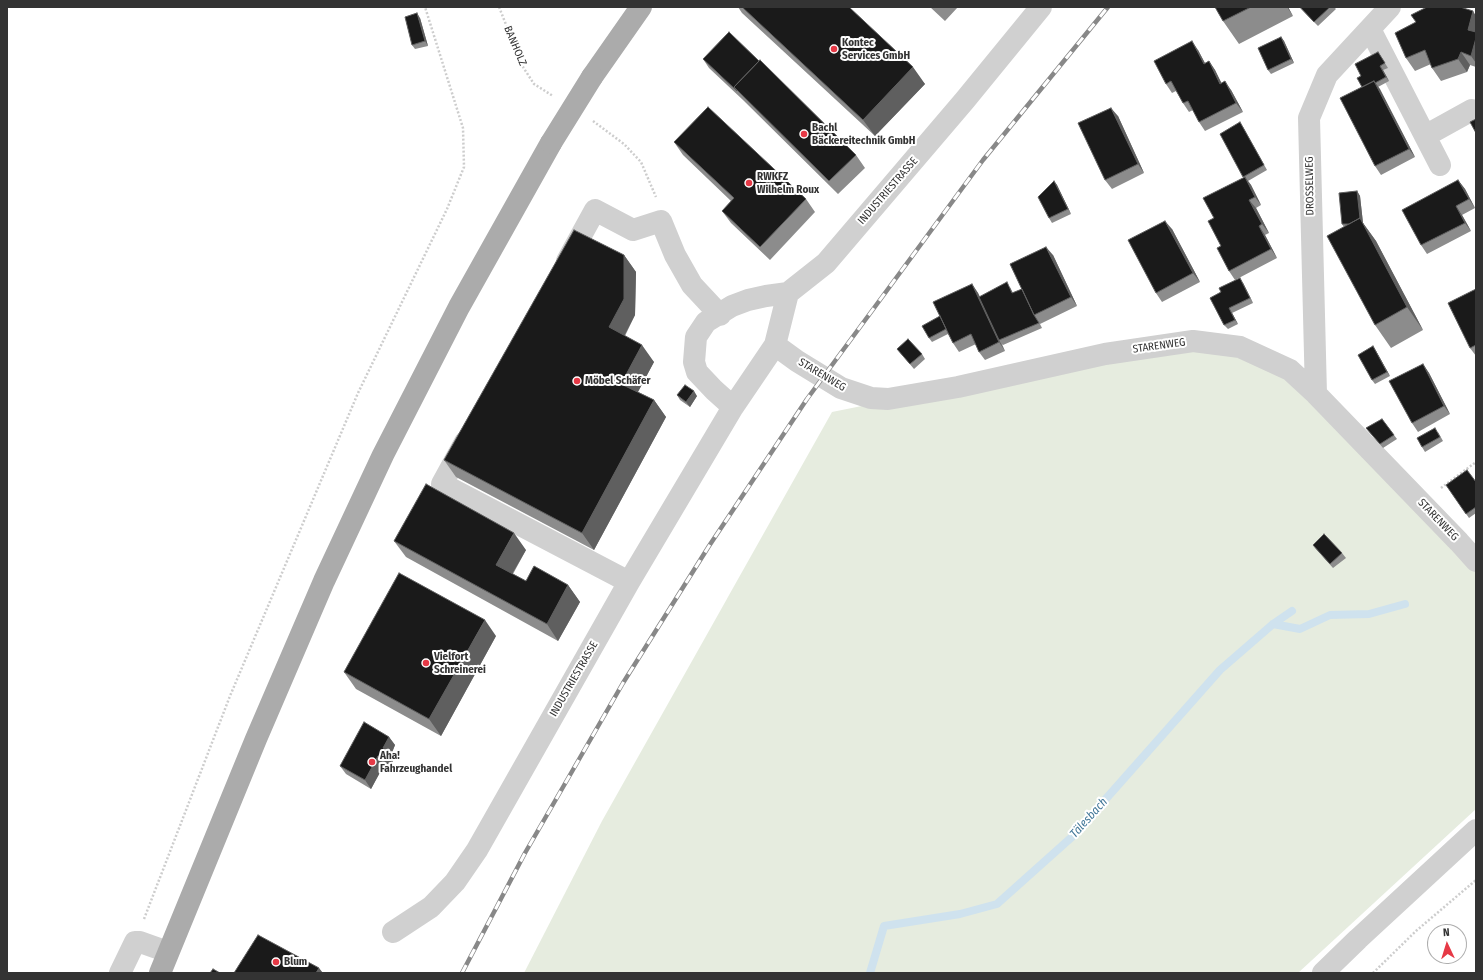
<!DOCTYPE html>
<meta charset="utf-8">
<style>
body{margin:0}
#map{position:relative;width:1483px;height:980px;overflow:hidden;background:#fff;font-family:"Fira Sans Condensed",sans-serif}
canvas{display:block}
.frame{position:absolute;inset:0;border:8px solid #333;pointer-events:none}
.north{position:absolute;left:1427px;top:924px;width:40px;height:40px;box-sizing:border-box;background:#fff;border:1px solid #adadad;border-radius:50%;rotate:356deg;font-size:11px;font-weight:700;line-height:16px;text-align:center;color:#333}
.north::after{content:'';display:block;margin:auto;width:14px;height:18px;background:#e63946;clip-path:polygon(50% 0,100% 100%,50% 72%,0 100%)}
</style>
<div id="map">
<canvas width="1483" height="980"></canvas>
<div class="frame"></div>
<div class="north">N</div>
</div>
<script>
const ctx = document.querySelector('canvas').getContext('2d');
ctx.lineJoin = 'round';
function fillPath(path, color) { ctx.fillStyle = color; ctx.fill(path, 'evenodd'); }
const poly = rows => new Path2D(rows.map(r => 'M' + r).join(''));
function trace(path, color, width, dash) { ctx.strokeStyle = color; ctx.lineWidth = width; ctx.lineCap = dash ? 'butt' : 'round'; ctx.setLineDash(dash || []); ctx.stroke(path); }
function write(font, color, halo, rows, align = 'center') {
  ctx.font = font + ' "Fira Sans Condensed",sans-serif'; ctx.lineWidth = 4; ctx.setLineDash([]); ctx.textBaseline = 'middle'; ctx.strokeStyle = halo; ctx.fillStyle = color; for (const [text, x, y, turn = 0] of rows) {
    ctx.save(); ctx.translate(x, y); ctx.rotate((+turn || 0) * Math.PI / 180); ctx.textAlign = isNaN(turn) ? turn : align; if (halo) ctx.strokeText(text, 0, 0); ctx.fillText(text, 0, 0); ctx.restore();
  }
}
fillPath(poly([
 [1194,339,1292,369,1476,566,1476,809,1298,973,524,973,602,821,832,412]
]), '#e6ecdf');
trace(poly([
 [1273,624,1300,629,1330,615,1369,614,1405,604],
 [870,973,884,926,960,914,997,904,1073,836,1220,670,1273,624,1292,611]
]), '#cfe2ee', 8);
trace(poly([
 [499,7,523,67,534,84,553,96],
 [593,121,624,144,641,162,656,197],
 [1441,488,1476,462],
 [144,919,230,696,358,393,447,209,464,167,463,128,425,7],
 [1373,973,1416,931,1476,880]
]), '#cdcdcd', 2.5, [2, 2]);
trace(poly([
 [1370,29,1440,165],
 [1425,136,1472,110],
 [567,261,595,210,633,230,661,221,675,255,692,285,720,315],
 [775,345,797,361,841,388,871,398,888,399,958,387,1105,354,1193,341,1240,347,1290,370,1316,394,1459,542,1476,561],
 [1316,394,1309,118,1327,75,1390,7],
 [733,407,714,390,697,372,694,362,696,337,706,322,732,306,748,300,766,296,788,293,826,263,965,100,1041,7],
 [465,442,442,484,629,582],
 [393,932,431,907,455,882,477,850,629,582,733,407,775,345,788,293],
 [120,973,135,942,140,942,168,952],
 [1323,973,1358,939,1476,830]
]), '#d0d0d0', 22);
trace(poly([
 [592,77,641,7],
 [160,973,256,739,324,581,383,455,459,307,551,143]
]), '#ababab', 22);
const rail = poly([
 [462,973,525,853,623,683,709,546,807,399,983,160,1108,7]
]);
trace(rail, '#888', 4.5);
trace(rail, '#fff', 3, [9]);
trace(poly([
 [551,143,592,77]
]), '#ababab', 22);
fillPath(poly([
 [738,7,849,7,925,84,875,136,742,13],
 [930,7,958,7,945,21],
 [1215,7,1288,7,1293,16,1239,44,1223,21],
 [1299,7,1334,7,1336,9,1318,26],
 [1463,8,1476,16,1476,67,1470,65,1467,72,1441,81,1432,68,1431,64,1415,71,1406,58],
 [420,18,428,46,415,49,412,45],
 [1281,37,1284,41,1294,63,1271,74,1268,70],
 [1198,50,1205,63,1209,61,1215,70,1221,83,1231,90,1243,112,1205,131,1199,122,1193,110,1189,112,1183,103,1176,91,1172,93,1166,84],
 [1378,52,1388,68,1383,70,1389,81,1378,87,1415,157,1381,175,1375,166,1362,87,1361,76],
 [703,59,856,155,865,168,838,194,743,100,709,68],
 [1118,116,1144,173,1112,189,1105,180],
 [1243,127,1267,170,1248,181,1251,185,1261,205,1256,208,1269,233,1265,235,1277,258,1235,280,1229,271,1214,218,1244,177],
 [674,142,806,199,815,212,770,260,731,223,722,211,731,201,683,155],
 [1458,180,1465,189,1475,208,1462,215,1471,231,1427,254,1421,245],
 [1054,181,1057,185,1071,214,1052,223,1049,218],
 [1357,191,1360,196,1363,223,1376,241,1423,330,1391,348,1375,325,1344,227,1342,224],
 [1172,229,1200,282,1162,302,1156,293],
 [624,255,636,272,635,315,625,336,654,362,638,392,654,400,666,417,594,550,456,477,444,460],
 [1053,255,1077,306,1040,324,1042,328,1003,345,1002,344,1005,351,985,360,979,352,976,344,959,352,953,343,948,334,932,342,929,338,940,316,972,284,978,293,980,297,1010,287,1013,293,1022,289],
 [1243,283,1253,303,1232,313,1238,324,1228,329,1224,325,1210,298],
 [1476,289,1476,356,1470,348],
 [1373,346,1376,351,1390,376,1375,384,1372,380],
 [897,349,922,354,925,359,914,369],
 [1423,364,1429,373,1450,414,1418,432,1412,423],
 [677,395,697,396,690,407,680,400],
 [1382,419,1397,439,1383,448,1366,428],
 [1438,432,1443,441,1425,452,1422,447],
 [1476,482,1476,513,1469,518,1446,485],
 [394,541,526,550,513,574,526,581,568,585,580,602,558,641,406,557],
 [1313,545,1342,553,1346,558,1333,568,1316,549],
 [496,636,441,736,356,689,344,672],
 [389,737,395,745,391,755,394,759,389,768,384,765,371,789,346,774,340,766]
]), '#8c8c8c');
fillPath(poly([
 [1287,7,1288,7,1293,16],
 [1473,11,1476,16,1476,63,1471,56,1468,30],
 [417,13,420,18,428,46,425,41],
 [1281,37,1284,41,1294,63,1291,59],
 [1192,41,1198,50,1210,73,1204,64],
 [1461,52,1470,65,1467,72,1458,59],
 [1209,61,1215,70,1226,92,1220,84],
 [1380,66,1383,70,1389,81,1386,77],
 [913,67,925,84,875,136,863,120],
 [1225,81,1231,90,1243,112,1236,103],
 [1374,81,1380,89,1415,157,1409,149],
 [1111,108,1118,116,1144,173,1138,164],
 [1245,177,1251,185,1261,205,1255,197],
 [1458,180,1465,189,1475,208,1469,199],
 [1054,181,1057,185,1071,214,1068,209],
 [1357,191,1360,196,1363,223,1376,241,1423,330,1407,307,1360,223],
 [1249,200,1256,208,1269,233,1262,224],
 [1456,206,1462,215,1471,231,1465,223],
 [1165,221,1172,229,1200,282,1193,273],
 [1259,226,1265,235,1277,258,1271,249],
 [1046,247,1053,255,1077,306,1071,297],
 [624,255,636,272,635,315,620,344,609,327],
 [1240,278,1243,283,1253,303,1250,298],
 [972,284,978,293,1000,340,999,340,1005,351,999,342],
 [1229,308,1232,313,1238,324,1235,320],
 [642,345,654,362,633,401,621,384],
 [1373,346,1376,351,1390,376,1387,372],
 [1423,364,1429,373,1450,414,1444,406],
 [694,391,697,396,690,407,686,402],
 [654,400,666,417,594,550,582,533],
 [514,533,526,550,508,581,496,565],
 [568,585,580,602,558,641,547,624],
 [485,620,496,636,441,736,429,719],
 [389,737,395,745,391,755,394,759,389,768,383,759,383,748],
 [378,756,384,765,371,789,365,780],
 [319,968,323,973,316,973]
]), '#5f5f5f');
const building = poly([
 [742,7,849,7,913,67,863,120,742,7],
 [1215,7,1251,7,1223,21,1215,7],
 [1300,7,1330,7,1314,22,1300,7],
 [1427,7,1460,7,1473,11,1468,30,1476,32,1476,38,1471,56,1461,52,1458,59,1432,68,1425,50,1406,58,1395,33,1416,22,1411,15,1427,7],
 [417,13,425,41,412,45,405,17,417,13],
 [729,32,759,61,734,87,737,91,703,59,729,32],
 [1281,37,1291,59,1268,70,1258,48,1281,37],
 [1192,41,1204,64,1209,61,1220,84,1225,81,1236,103,1199,122,1188,101,1183,103,1171,81,1166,84,1154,61,1192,41],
 [1378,52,1385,63,1380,66,1386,77,1375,83,1374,81,1362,87,1357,78,1361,76,1355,64,1378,52],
 [760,60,856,155,829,181,734,87,760,60],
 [1374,81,1409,149,1375,166,1340,98,1374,81],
 [708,107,806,199,760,247,722,211,734,198,674,142,708,107],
 [1111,108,1138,164,1105,180,1078,123,1111,108],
 [1476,119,1476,133,1470,122,1476,119],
 [1240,122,1264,165,1243,177,1220,134,1240,122],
 [1245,177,1255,197,1249,200,1262,224,1259,226,1271,249,1229,271,1217,248,1221,246,1208,221,1214,218,1203,198,1245,177],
 [1458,180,1469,199,1456,206,1465,223,1421,245,1402,210,1458,180],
 [1054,181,1068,209,1049,218,1038,197,1054,181],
 [1357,191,1360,218,1349,224,1342,224,1339,193,1357,191],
 [1360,218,1407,307,1375,325,1327,236,1360,218],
 [1165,221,1193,273,1156,293,1128,240,1165,221],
 [574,230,624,255,624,299,609,327,642,345,621,384,654,400,582,533,444,460,574,230],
 [1046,247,1071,297,1034,315,1010,264,1046,247],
 [1240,278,1250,298,1229,308,1235,320,1224,325,1210,298,1221,292,1219,288,1240,278],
 [1007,282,1012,293,1022,289,1034,315,1039,323,999,340,979,297,1007,282],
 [972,284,999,342,979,352,971,334,953,343,933,302,972,284],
 [1476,289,1476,345,1470,348,1448,303,1476,289],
 [940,316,946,329,929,338,922,326,940,316],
 [908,339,922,354,910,364,897,349,908,339],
 [1373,346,1387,372,1372,380,1358,355,1373,346],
 [1423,364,1444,406,1412,423,1389,381,1423,364],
 [685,385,694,391,686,402,677,395,685,385],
 [1382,419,1394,435,1380,444,1366,428,1382,419],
 [1435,428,1440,437,1422,447,1417,438,1435,428],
 [1467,470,1476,482,1476,507,1466,514,1446,485,1467,470],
 [426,484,514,533,496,565,526,581,534,566,568,585,547,624,394,541,426,484],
 [1324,534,1342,553,1330,564,1313,545,1324,534],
 [399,573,485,620,429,719,344,672,399,573],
 [364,722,389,737,383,748,387,750,383,759,378,756,365,780,340,766,364,722],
 [258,935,319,968,316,973,234,973,258,935],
 [213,969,220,973,210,973,213,969]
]);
fillPath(building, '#1a1a1a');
trace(building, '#5f5f5f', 1);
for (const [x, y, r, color] of [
 [834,49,4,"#e63946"],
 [804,134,4,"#e63946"],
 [749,183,4,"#e63946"],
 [577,381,4,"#e63946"],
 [426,663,4,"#e63946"],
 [372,762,4,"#e63946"],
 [276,962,4,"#e63946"]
]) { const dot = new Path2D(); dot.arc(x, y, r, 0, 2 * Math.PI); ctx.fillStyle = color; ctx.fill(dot); trace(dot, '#fff', 1.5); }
write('bold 11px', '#333', '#fff', [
 ["Kontec",842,43],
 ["Services GmbH",842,56],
 ["Bachl",812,128],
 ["Bäckereitechnik GmbH",812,141],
 ["RWKFZ",757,177],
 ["Wilhelm Roux",757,190],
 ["Möbel Schäfer",585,381],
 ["Vielfort",434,657],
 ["Schreinerei",434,670],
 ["Aha!",380,756],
 ["Fahrzeughandel",380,769],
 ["Blum",284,962]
], 'left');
write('11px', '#333', '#fff', [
 ["BANHOLZ",515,46,67],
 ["DROSSELWEG",1310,186,-91],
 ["INDUSTRIESTRASSE",888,191,-49],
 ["STARENWEG",1159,346,-8],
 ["STARENWEG",822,375,31],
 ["STARENWEG",1438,520,46],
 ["INDUSTRIESTRASSE",574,679,-60]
]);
write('italic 12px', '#3f7597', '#fff', [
 ["Tälesbach",1089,818,-48]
]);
</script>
